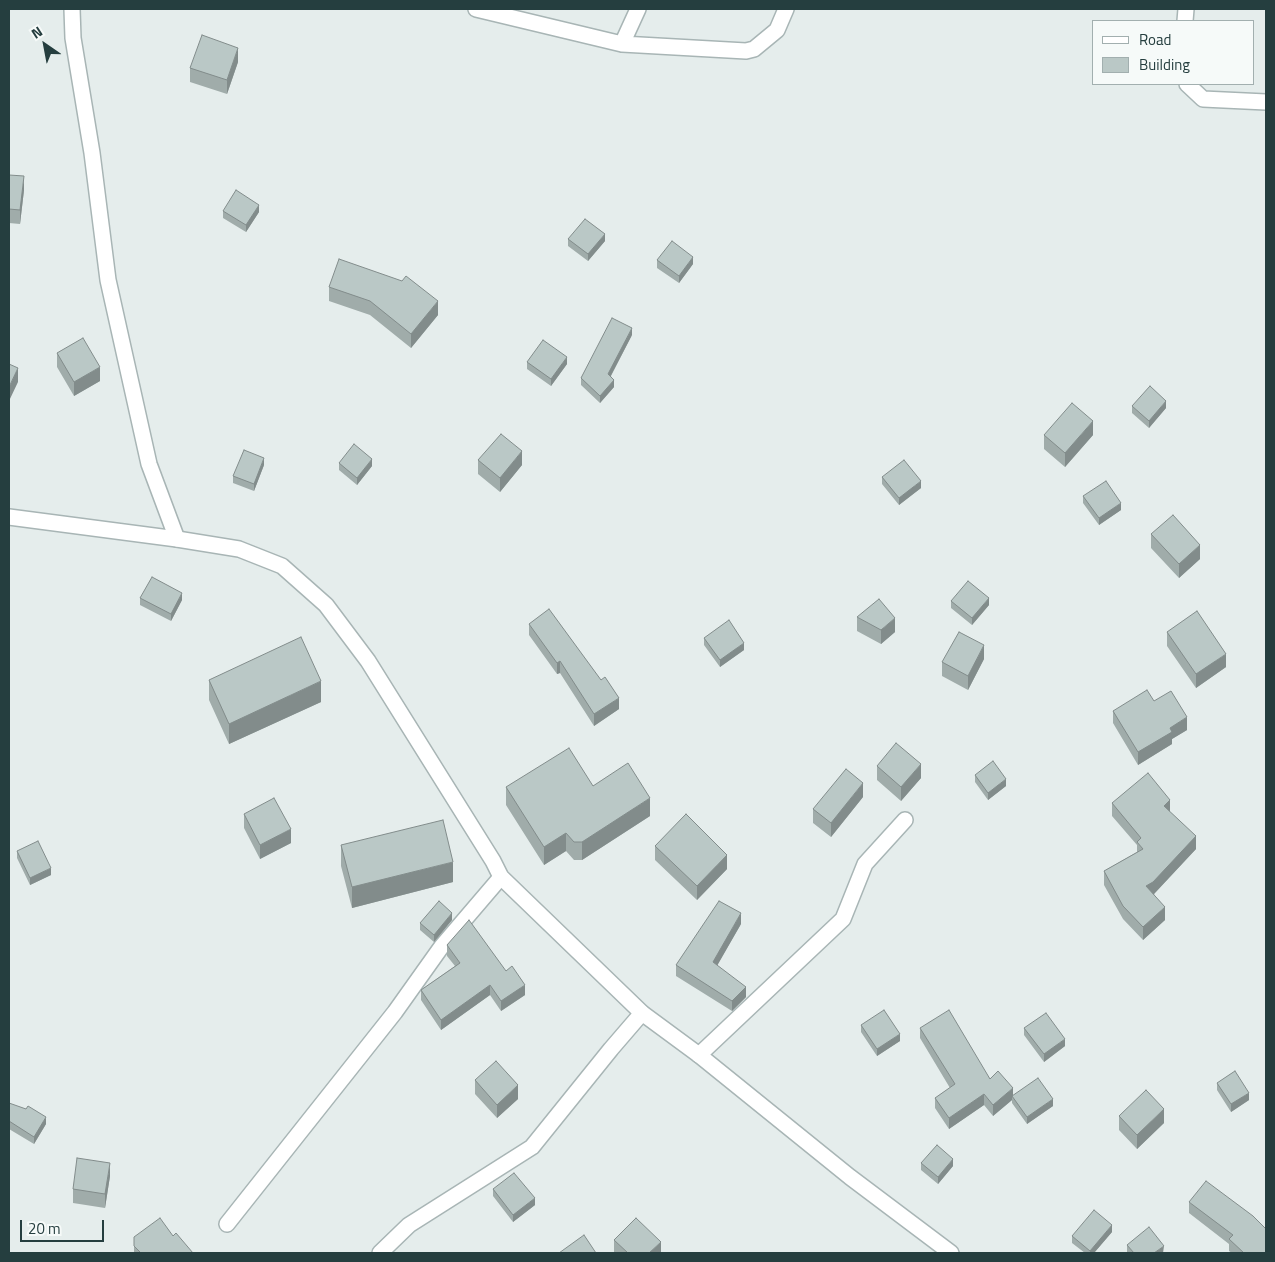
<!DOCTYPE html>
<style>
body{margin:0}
#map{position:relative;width:1275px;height:1262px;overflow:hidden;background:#e5edec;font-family:"Titillium Web",sans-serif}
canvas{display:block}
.frame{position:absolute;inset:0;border:10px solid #253e3f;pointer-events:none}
.legend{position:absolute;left:1092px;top:20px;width:162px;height:65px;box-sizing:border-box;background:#f6faf9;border:1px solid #a2afaf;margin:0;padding:6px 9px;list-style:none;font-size:15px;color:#253e3f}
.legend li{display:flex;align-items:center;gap:10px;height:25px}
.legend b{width:25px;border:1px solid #a2afaf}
.north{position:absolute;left:20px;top:20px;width:50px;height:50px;-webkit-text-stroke:4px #f6faf9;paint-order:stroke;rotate:327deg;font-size:14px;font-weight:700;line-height:20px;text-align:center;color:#253e3f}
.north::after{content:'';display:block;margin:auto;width:18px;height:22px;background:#253e3f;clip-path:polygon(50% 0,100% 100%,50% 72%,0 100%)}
.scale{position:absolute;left:20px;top:1220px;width:84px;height:22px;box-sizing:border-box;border:2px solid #253e3f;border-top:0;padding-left:6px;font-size:15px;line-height:18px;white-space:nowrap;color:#253e3f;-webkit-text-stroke:4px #f6faf9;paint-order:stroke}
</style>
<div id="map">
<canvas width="1275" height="1262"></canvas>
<div class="frame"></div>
<ul class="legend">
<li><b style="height:6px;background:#fff"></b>Road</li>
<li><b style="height:14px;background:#bac8c6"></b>Building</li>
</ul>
<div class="north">N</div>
<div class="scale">20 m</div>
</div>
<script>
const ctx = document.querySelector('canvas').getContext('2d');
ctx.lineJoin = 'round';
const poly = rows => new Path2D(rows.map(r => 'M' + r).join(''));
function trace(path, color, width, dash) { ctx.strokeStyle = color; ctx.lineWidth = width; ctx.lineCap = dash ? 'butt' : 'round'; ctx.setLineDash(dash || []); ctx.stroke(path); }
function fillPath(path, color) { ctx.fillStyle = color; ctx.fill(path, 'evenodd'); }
const minor = poly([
 [72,9,73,38,92,153,108,280,149,464,177,539],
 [476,9,622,44,746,51,754,49,777,30,786,9],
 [1185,21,1186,9],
 [622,44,638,9],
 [1187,84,1203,99,1266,102],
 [699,1055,843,919,865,864,905,820],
 [227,1224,395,1012,442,946,501,877],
 [380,1253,409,1225,532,1147,611,1049,642,1013]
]);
const tertiary = poly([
 [9,517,177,539,239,549,282,566,326,605,368,661,493,861,501,877,642,1013,699,1055,850,1177,951,1253]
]);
trace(minor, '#a8b5b5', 18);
trace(tertiary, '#a8b5b5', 18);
trace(minor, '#fff', 15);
trace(tertiary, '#fff', 15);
fillPath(poly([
 [238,62,227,94,190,82,190,68],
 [9,175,24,190,20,224,9,223],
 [223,211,259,212,246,232,223,218],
 [568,239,605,241,588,261,568,246],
 [657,260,693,264,679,283,657,268],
 [329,287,438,315,411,348,370,315,329,301],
 [632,335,611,376,614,387,600,403,581,385,581,378],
 [57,353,100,381,74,396,57,367],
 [527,362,567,364,551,386,527,369],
 [1132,406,1166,408,1149,428,1132,413],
 [1044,435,1093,435,1065,467,1044,449],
 [478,460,522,465,500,492,478,474],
 [339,463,372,466,357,485,339,470],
 [264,465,254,491,233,483,233,476],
 [882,477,921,488,899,505,882,484],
 [1083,496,1121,510,1099,525,1083,503],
 [1151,534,1200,559,1179,578,1151,548],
 [140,598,182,600,171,621,140,605],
 [951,601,989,605,972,625,951,608],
 [857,617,895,632,881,644,857,631],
 [529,624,601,680,619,709,594,726,560,673,557,674,529,635],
 [1167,632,1226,667,1196,688,1167,646],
 [704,638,744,650,720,667,704,645],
 [984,659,968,690,942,676,942,662],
 [209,680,321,702,229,744,209,700],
 [1154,701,1187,730,1172,739,1172,744,1138,765,1113,723,1113,711],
 [877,766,921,778,901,801,877,780],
 [975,775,1006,786,988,800,975,782],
 [593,786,650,816,582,860,574,860,566,851,544,865,506,805,506,787],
 [863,797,831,837,813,823,813,809],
 [1112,803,1170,812,1196,849,1154,894,1165,920,1143,940,1123,919,1104,885,1104,871,1137,852,1137,845,1112,816],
 [244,814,291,843,260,859,244,828],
 [341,845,453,882,352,908,341,866],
 [655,846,727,869,697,900,655,860],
 [17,851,51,875,30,885,17,858],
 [452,920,434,942,420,930,420,923],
 [741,924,717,965,746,997,732,1011,676,976,676,965],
 [447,945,506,971,525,995,501,1011,490,995,441,1030,421,1000,421,990,455,966,447,956],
 [861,1025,900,1041,877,1056,861,1032],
 [920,1028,1013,1095,1053,1106,1027,1124,1012,1103,1012,1100,993,1116,984,1105,949,1129,935,1108,935,1098,950,1088,920,1038],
 [1024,1028,1065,1046,1044,1062,1024,1035],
 [475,1080,518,1099,497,1118,475,1094],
 [1217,1083,1249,1100,1231,1112,1217,1090],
 [9,1103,46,1124,34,1144,9,1129],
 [1119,1116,1164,1123,1137,1149,1119,1130],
 [921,1163,953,1166,938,1184,921,1170],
 [110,1176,105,1208,73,1203,73,1189],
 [493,1189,535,1205,513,1222,493,1196],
 [1189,1202,1266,1253,1232,1253,1229,1251,1229,1244,1189,1213],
 [1112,1232,1094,1253,1085,1253,1072,1243,1072,1236],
 [173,1236,193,1253,134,1253,134,1237],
 [614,1240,661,1253,614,1253],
 [1127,1245,1164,1253,1128,1253,1127,1252]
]), '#a0acaa');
fillPath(poly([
 [238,48,238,62,227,94,227,80],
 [24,176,24,190,20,224,20,210],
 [259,205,259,212,246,232,246,225],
 [605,234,605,241,588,261,588,254],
 [693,257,693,264,679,283,679,276],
 [438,301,438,315,411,348,411,334],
 [632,328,632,335,608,381,608,374],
 [567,357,567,364,551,386,551,379],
 [100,367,100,381,74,396,74,382],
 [18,368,18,382,9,401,9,387],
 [614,380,614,387,600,403,600,396],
 [1166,401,1166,408,1149,428,1149,421],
 [1093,421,1093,435,1065,467,1065,453],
 [522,451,522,465,500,492,500,478],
 [264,458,264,465,254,491,254,484],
 [372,459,372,466,357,485,357,478],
 [921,481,921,488,899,505,899,498],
 [1121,503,1121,510,1099,525,1099,518],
 [1200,545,1200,559,1179,578,1179,564],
 [182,593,182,600,171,621,171,614],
 [989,598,989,605,972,625,972,618],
 [895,618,895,632,881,644,881,630],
 [744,643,744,650,720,667,720,660],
 [984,645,984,659,968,690,968,676],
 [1226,654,1226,667,1196,688,1196,674],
 [560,661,560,673,557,674,557,663],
 [321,681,321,702,229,744,229,724],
 [619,698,619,709,594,726,594,714],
 [1187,717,1187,730,1172,739,1172,744,1138,765,1138,752,1170,728],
 [921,764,921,778,901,801,901,787],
 [1006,779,1006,786,988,800,988,793],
 [863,783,863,797,831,837,831,823],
 [650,798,650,816,582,860,582,842],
 [1170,800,1170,814,1164,806],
 [291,829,291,843,260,859,260,845],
 [566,833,566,851,544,865,544,847],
 [1196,836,1196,849,1153,895,1146,886],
 [727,855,727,869,697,900,697,886],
 [453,862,453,882,352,908,352,887],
 [51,868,51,875,30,885,30,878],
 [1165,907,1165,920,1143,940,1143,927],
 [452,913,452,920,434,942,434,935],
 [741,913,741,924,713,973,713,962],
 [490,985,490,995,441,1030,441,1020],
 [525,985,525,995,501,1011,501,1001],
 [746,987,746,997,732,1011,732,1001],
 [900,1034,900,1041,877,1056,877,1049],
 [1065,1039,1065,1046,1044,1062,1044,1054],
 [518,1085,518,1099,497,1118,497,1105],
 [1013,1088,1013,1098,1012,1096,1012,1100,993,1116,993,1105],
 [1249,1093,1249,1100,1231,1112,1231,1104],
 [984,1094,984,1105,949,1129,949,1118],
 [1053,1099,1053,1106,1027,1124,1027,1117],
 [1164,1109,1164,1123,1137,1149,1137,1135],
 [46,1117,46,1124,34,1144,34,1137],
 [953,1159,953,1166,938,1184,938,1177],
 [110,1163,110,1176,105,1208,105,1194],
 [535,1198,535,1205,513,1222,513,1215],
 [1112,1225,1112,1232,1094,1253,1090,1253,1090,1251],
 [661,1242,661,1253,649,1253],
 [1164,1246,1163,1253,1154,1253]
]), '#828c8b');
const building = poly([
 [202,35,238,48,227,80,190,68,202,35],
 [9,175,24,176,20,210,9,209,9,175],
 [236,190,259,205,246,225,223,211,236,190],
 [585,219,605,234,588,254,568,239,585,219],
 [672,241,693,257,679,276,657,260,672,241],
 [339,259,402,281,406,276,438,301,411,334,370,301,329,287,339,259],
 [612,318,632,328,608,374,614,380,600,396,581,378,612,318],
 [83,338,100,367,74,382,57,353,83,338],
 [543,340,567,357,551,379,527,362,543,340],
 [9,364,18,368,9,387,9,364],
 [1150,386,1166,401,1149,421,1132,406,1150,386],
 [1072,403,1093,421,1065,453,1044,435,1072,403],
 [501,434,522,451,500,478,478,460,501,434],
 [354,444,372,459,357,478,339,463,354,444],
 [244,450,264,458,254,484,233,476,244,450],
 [904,460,921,481,899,498,882,477,904,460],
 [1106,481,1121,503,1099,518,1083,496,1106,481],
 [1173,515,1200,545,1179,564,1151,534,1173,515],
 [152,577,182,593,171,614,140,598,152,577],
 [968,581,989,598,972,618,951,601,968,581],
 [879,599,895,618,881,630,857,617,879,599],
 [549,609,601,680,605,677,619,698,594,714,560,661,557,663,529,624,549,609],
 [1197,611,1226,654,1196,674,1167,632,1197,611],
 [729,620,744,643,720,660,704,638,729,620],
 [959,632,984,645,968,676,942,662,959,632],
 [301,637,321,681,229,724,209,680,301,637],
 [1147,690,1154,701,1171,691,1187,717,1170,728,1172,732,1138,752,1113,711,1147,690],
 [896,743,921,764,901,787,877,766,896,743],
 [569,748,593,786,628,763,650,798,582,842,574,842,566,833,544,847,506,787,569,748],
 [993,761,1006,779,988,793,975,775,993,761],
 [846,769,863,783,831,823,813,809,846,769],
 [1148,773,1170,800,1164,806,1196,836,1153,882,1146,886,1165,907,1143,927,1123,906,1104,871,1143,849,1137,842,1141,838,1112,803,1148,773],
 [274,798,291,829,260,845,244,814,274,798],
 [686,814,727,855,697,886,655,846,686,814],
 [443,820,453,862,352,887,341,845,443,820],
 [38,841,51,868,30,878,17,851,38,841],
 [439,901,452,913,434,935,420,923,439,901],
 [719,901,741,913,713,962,746,987,732,1001,676,965,719,901],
 [469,920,506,971,512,966,525,985,501,1001,490,985,441,1020,421,990,460,963,447,945,469,920],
 [884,1010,900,1034,877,1049,861,1025,884,1010],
 [949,1010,990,1079,998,1071,1013,1088,993,1105,984,1094,949,1118,935,1098,955,1084,920,1028,949,1010],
 [1046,1013,1065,1039,1044,1054,1024,1028,1046,1013],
 [496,1061,518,1085,497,1105,475,1080,496,1061],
 [1235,1071,1249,1093,1231,1104,1217,1083,1235,1071],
 [1038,1078,1053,1099,1027,1117,1012,1096,1038,1078],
 [1146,1090,1164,1109,1137,1135,1119,1116,1146,1090],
 [9,1103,26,1109,28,1106,46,1117,34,1137,9,1121,9,1103],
 [937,1145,953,1159,938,1177,921,1163,937,1145],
 [77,1158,110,1163,105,1194,73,1189,77,1158],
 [514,1173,535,1198,513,1215,493,1189,514,1173],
 [1206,1181,1253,1216,1266,1229,1266,1253,1244,1253,1229,1239,1233,1235,1189,1202,1206,1181],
 [1094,1210,1112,1225,1090,1251,1072,1236,1094,1210],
 [160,1218,173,1236,176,1233,193,1253,141,1253,134,1246,134,1237,160,1218],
 [636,1218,661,1242,649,1253,628,1253,614,1240,636,1218],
 [1149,1227,1164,1246,1154,1253,1134,1253,1127,1245,1149,1227],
 [584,1235,596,1253,559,1253,584,1235]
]);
fillPath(building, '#bac8c6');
trace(building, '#828c8b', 1);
</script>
